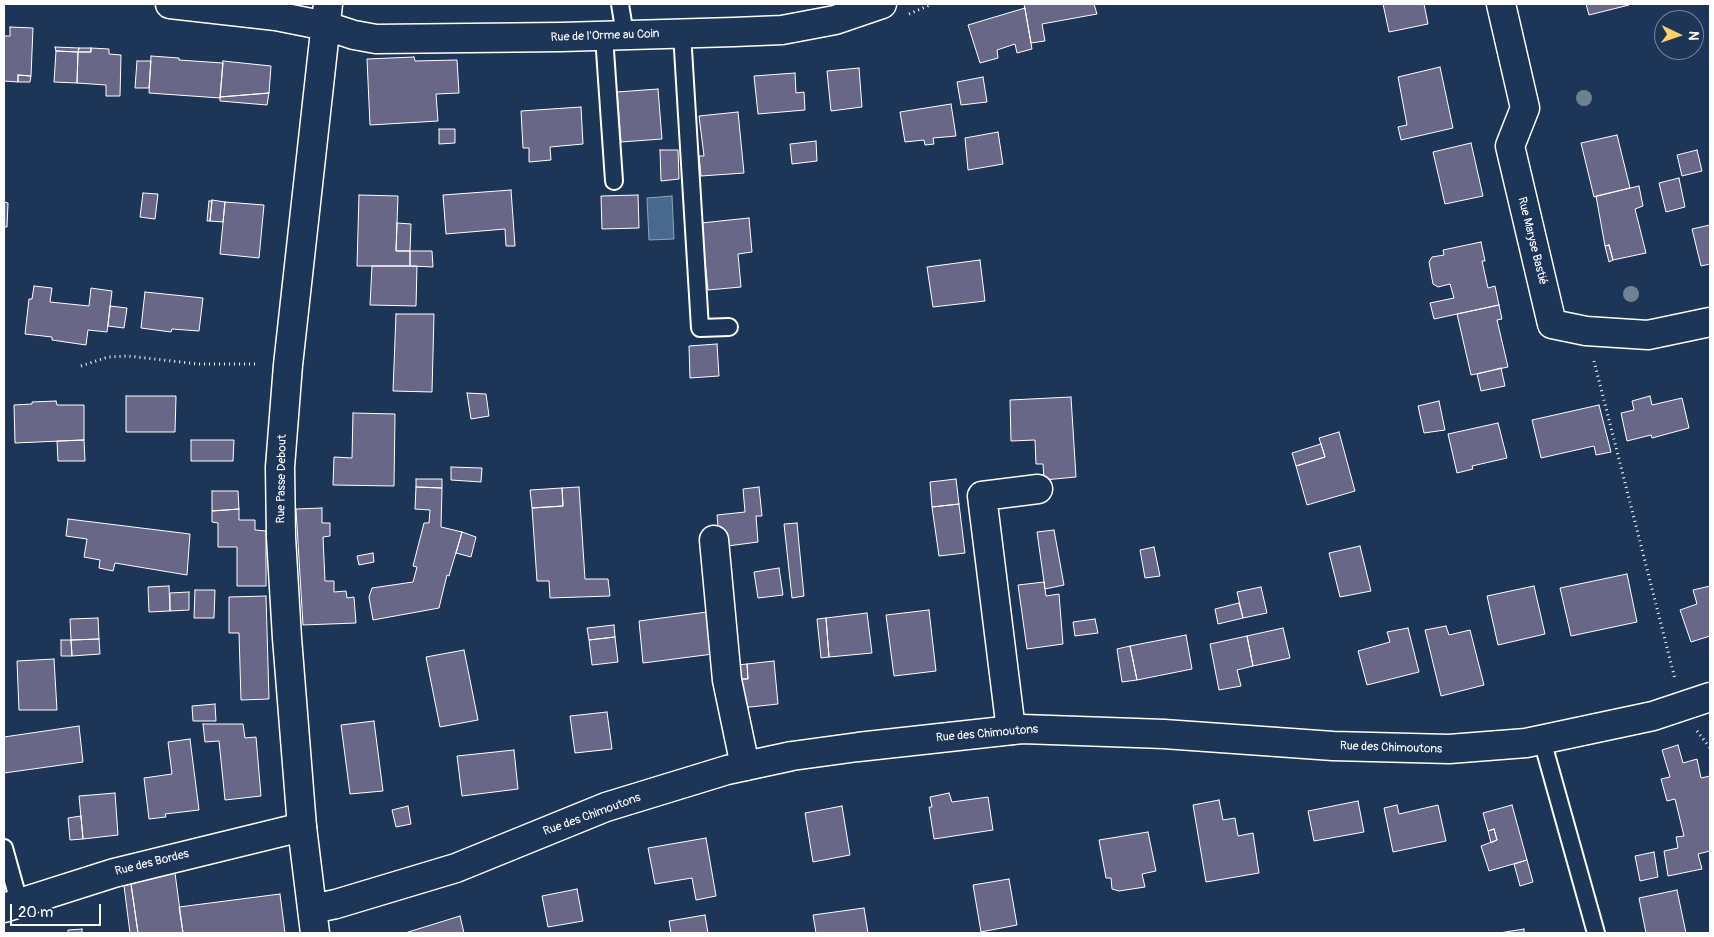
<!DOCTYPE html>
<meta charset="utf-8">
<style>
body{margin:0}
#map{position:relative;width:1714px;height:937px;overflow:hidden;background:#1d3557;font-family:Pangolin,sans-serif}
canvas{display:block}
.frame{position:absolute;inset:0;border:5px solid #fff;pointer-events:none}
.north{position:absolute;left:1654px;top:10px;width:50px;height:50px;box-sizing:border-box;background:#1d3557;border:1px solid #77869a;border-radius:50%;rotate:93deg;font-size:14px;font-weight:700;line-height:20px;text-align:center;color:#fff}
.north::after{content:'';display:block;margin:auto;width:18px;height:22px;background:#ffd166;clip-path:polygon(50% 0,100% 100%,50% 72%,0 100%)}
.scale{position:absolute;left:10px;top:904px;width:91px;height:22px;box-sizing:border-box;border:2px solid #fff;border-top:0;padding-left:6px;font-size:15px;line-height:18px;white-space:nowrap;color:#fff;-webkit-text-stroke:4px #1d3557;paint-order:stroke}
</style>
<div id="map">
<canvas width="1714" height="937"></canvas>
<div class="frame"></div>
<div class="north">N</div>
<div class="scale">20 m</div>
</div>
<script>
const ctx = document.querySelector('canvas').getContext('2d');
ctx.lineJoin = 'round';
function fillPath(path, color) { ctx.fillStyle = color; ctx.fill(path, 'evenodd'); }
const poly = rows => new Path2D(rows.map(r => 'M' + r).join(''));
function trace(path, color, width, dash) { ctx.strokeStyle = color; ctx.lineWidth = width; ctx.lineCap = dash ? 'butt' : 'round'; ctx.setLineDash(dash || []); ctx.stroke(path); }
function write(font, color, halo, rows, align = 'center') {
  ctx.font = font + ' Pangolin,sans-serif'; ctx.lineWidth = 5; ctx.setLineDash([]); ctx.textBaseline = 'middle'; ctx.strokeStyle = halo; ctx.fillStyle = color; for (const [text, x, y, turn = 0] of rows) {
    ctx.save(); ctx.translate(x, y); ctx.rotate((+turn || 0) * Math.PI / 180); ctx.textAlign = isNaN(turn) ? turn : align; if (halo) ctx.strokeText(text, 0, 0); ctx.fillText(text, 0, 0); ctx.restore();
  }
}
const water = poly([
 [672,196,674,239,649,240,647,198,672,196]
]);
fillPath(water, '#48688e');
trace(water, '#91a4bb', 1);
const building = poly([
 [1024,4,1094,4,1097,14,1042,24,1045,41,1031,43,1024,4],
 [1383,4,1424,4,1428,24,1389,32,1383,4],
 [1586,4,1628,4,1629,5,1589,15,1586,4],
 [1025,8,1032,49,1017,53,1015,44,997,50,998,58,980,63,968,25,1025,8],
 [10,27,33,28,31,76,18,75,18,82,4,81,4,36,10,36,10,27],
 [55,47,79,48,78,52,56,51,55,47],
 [79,48,91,48,91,52,78,52,79,48],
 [91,48,109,49,109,54,121,55,120,96,106,96,106,85,77,83,78,52,91,52,91,48],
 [56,51,78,52,77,83,54,82,56,51],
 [151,56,179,58,179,60,223,63,220,98,149,93,151,56],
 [414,57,415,61,457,60,459,93,436,94,438,121,370,125,367,59,414,57],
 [137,61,151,61,149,88,135,88,137,61],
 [223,61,271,66,269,93,220,97,223,61],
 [1440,67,1453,128,1401,140,1398,127,1407,125,1398,77,1440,67],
 [859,68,862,107,831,111,827,71,859,68],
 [795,73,796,93,804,92,805,110,758,114,754,76,795,73],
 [18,75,31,76,30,82,18,82,18,75],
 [983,77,987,102,961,105,957,82,983,77],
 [658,89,662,139,621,142,617,92,658,89],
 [269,93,267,105,220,101,220,97,269,93],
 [951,104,956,136,933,138,934,144,925,145,924,140,905,142,900,112,951,104],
 [581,107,583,144,550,147,551,160,529,162,529,148,523,148,521,111,581,107],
 [738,112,744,173,701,176,699,156,704,156,699,116,738,112],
 [439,129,455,129,455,143,439,144,439,129],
 [998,132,1003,164,968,170,965,138,998,132],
 [1617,135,1630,188,1594,197,1581,143,1617,135],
 [816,141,817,161,792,164,790,144,816,141],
 [1471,143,1483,196,1445,204,1433,152,1471,143],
 [660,150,678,150,679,179,661,181,660,150],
 [1697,150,1702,171,1682,176,1677,155,1697,150],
 [1679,178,1685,207,1666,212,1659,183,1679,178],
 [1639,186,1643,206,1635,209,1646,253,1613,260,1609,245,1605,246,1596,196,1639,186],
 [511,190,515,246,506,246,505,229,446,234,443,195,511,190],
 [143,193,158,194,155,219,140,217,143,193],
 [359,195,398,196,396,251,410,251,410,266,357,266,359,195],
 [638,195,639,228,602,229,601,196,638,195],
 [212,200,225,202,223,222,210,221,212,200],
 [209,201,212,201,210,221,207,221,209,201],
 [4,202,8,203,7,227,4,227,4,202],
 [225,202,264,205,259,258,220,254,225,202],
 [749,218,752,252,738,254,741,287,708,290,701,223,749,218],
 [397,223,411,224,410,251,396,251,397,223],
 [1710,225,1710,264,1701,266,1692,229,1710,225],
 [1481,242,1485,261,1482,261,1488,288,1495,286,1499,305,1434,319,1430,303,1454,298,1450,284,1438,287,1433,284,1429,262,1432,257,1444,255,1443,250,1481,242],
 [1609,245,1613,260,1609,262,1605,246,1609,245],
 [410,251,432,251,433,267,410,266,410,251],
 [980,260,985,301,933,307,927,267,980,260],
 [372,266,417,266,416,306,370,305,372,266],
 [34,286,52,288,50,302,89,306,91,288,112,291,107,332,88,330,86,345,52,340,52,337,25,334,29,299,32,299,34,286],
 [145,292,203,298,199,331,172,329,171,332,141,328,145,292],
 [1499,305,1502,319,1497,320,1508,367,1471,375,1457,314,1499,305],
 [110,306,127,308,124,328,108,326,110,306],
 [396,314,434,314,432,392,393,391,396,314],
 [717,344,719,376,690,378,689,346,717,344],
 [1501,368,1505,386,1481,391,1477,374,1501,368],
 [467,393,486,394,489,416,471,419,467,393],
 [126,396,176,396,175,432,126,432,126,396],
 [1650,396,1652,405,1682,398,1689,428,1652,438,1651,435,1627,441,1621,413,1634,410,1632,401,1650,396],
 [1071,397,1076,477,1044,480,1043,464,1036,464,1035,440,1011,441,1010,400,1071,397],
 [56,401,57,405,84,405,84,440,15,443,14,405,32,404,32,402,56,401],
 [1439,401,1445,430,1424,433,1418,406,1439,401],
 [1599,405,1611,452,1596,455,1594,446,1541,458,1532,420,1599,405],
 [353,413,395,414,394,486,333,485,334,457,352,458,353,413],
 [1498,423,1507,458,1472,466,1473,469,1457,473,1448,434,1498,423],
 [1339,432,1355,491,1307,505,1296,466,1325,457,1319,438,1339,432],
 [84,440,85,461,58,461,57,441,84,440],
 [191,440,234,440,233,461,191,461,191,440],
 [1321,444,1325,457,1296,466,1292,453,1321,444],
 [451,467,482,468,481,482,451,480,451,467],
 [416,479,442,479,442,488,416,487,416,479],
 [956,479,959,504,932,507,930,482,956,479],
 [416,487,442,488,441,527,462,532,449,576,447,575,439,608,373,620,369,597,372,588,413,582,417,567,413,566,424,523,429,523,430,510,415,509,416,487],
 [579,487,585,579,608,579,610,596,550,598,549,581,537,581,532,508,563,506,562,488,579,487],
 [759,487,762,516,756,516,758,542,720,547,717,515,745,512,743,489,759,487],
 [562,488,563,506,532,508,530,490,562,488],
 [212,491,238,491,239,509,212,511,212,491],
 [959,504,965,553,939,556,932,507,959,504],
 [322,508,322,523,330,523,330,536,323,537,325,581,334,581,334,592,346,591,347,598,354,597,356,623,303,625,296,509,322,508],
 [239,509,239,520,255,520,255,530,266,531,266,586,237,586,237,547,218,547,218,523,212,522,212,511,239,509],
 [68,519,190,534,187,575,115,563,113,571,99,568,100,560,84,557,87,539,66,536,68,519],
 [797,523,804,596,792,598,784,524,797,523],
 [1054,530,1064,585,1045,589,1037,532,1054,530],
 [462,532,476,537,471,557,456,553,462,532],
 [1360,546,1371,591,1340,597,1329,553,1360,546],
 [1154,547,1160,576,1145,578,1140,550,1154,547],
 [373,553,374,562,359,565,357,556,373,553],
 [779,568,783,595,758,598,754,572,779,568],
 [1627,574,1637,622,1571,636,1560,588,1627,574],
 [1044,582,1046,596,1059,594,1063,644,1027,649,1018,585,1044,582],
 [169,586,170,611,149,612,148,587,169,586],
 [1534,586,1545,634,1498,645,1487,596,1534,586],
 [1710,586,1710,636,1691,642,1680,610,1697,604,1693,590,1710,586],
 [1261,587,1267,613,1243,618,1237,592,1261,587],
 [195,590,215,590,214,618,194,618,195,590],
 [189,592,189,610,170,611,170,593,189,592],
 [266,596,269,699,241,700,239,633,229,633,229,597,266,596],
 [1239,603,1243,618,1218,624,1215,609,1239,603],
 [929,610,936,671,894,676,886,615,929,610],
 [707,612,713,654,643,663,639,621,707,612],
 [867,613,872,653,829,657,826,618,867,613],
 [98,618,99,639,71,640,70,619,98,618],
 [826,618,829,657,821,658,817,619,826,618],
 [1095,619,1098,633,1075,636,1073,622,1095,619],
 [614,625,615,637,589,640,587,628,614,625],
 [1446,626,1449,635,1470,630,1484,685,1441,696,1425,630,1446,626],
 [1283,628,1290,658,1253,666,1247,636,1283,628],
 [1408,628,1419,672,1367,685,1358,651,1390,642,1387,632,1408,628],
 [1186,635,1192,669,1137,680,1130,646,1186,635],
 [1247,636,1253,666,1237,670,1241,686,1219,690,1210,644,1247,636],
 [615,637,618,662,592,665,589,640,615,637],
 [99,639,100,654,72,656,71,640,99,639],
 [61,640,71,640,72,656,61,656,61,640],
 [1130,646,1137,680,1122,682,1117,649,1130,646],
 [464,650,478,720,440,727,426,657,464,650],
 [54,659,57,710,19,710,17,661,54,659],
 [774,661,778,704,741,708,739,679,748,679,747,664,774,661],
 [747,664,748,679,739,679,737,665,747,664],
 [215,704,216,721,193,721,192,706,215,704],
 [607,712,612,749,575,753,570,716,607,712],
 [374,721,383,791,350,794,341,725,374,721],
 [203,724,243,724,245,738,256,737,261,796,225,800,219,741,205,742,203,724],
 [79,726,83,762,4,773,4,737,79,726],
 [190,739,199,810,165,814,166,817,149,819,144,778,172,774,168,742,190,739],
 [1678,745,1683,763,1697,759,1701,778,1710,776,1710,851,1698,854,1702,869,1668,876,1664,851,1678,848,1676,837,1684,836,1675,799,1667,801,1661,779,1670,777,1662,750,1678,745],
 [514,750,518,789,462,796,457,756,514,750],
 [115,793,118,835,83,839,79,796,115,793],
 [949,793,952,802,988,797,993,830,934,839,929,807,932,807,930,797,949,793],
 [1219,800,1223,820,1235,818,1238,836,1253,833,1259,873,1206,882,1193,805,1219,800],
 [1358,801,1364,832,1314,841,1308,811,1358,801],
 [1397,805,1399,814,1438,805,1446,841,1393,852,1384,808,1397,805],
 [1512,805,1527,860,1489,871,1481,846,1497,840,1494,829,1488,831,1483,813,1512,805],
 [408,806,411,824,396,827,392,810,408,806],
 [842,806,850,855,813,862,805,813,842,806],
 [81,816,83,839,70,840,68,818,81,816],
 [1494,829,1497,840,1491,843,1488,831,1494,829],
 [1148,832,1156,871,1142,874,1145,887,1119,891,1112,889,1111,878,1106,878,1099,840,1148,832],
 [706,838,716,896,696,900,692,878,655,884,648,848,706,838],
 [1654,852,1658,877,1640,881,1635,856,1654,852],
 [1527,860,1533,882,1520,886,1514,864,1527,860],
 [175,873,183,933,138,933,131,884,175,873],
 [1009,879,1017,925,981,932,973,885,1009,879],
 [131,884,138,933,130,933,124,886,131,884],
 [577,889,583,921,548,927,542,896,577,889],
 [1677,890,1686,933,1646,933,1639,898,1677,890],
 [280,894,285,933,183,933,179,907,280,894],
 [864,908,868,933,816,933,813,915,864,908],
 [705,915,708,933,671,933,669,921,705,915],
 [460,916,464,933,405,933,460,916],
 [82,929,82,933,68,933,68,930,82,929],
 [1524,929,1524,933,1499,933,1524,929]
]);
fillPath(building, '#696788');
trace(building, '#fff', 1);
const service = poly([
 [620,4,625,35],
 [682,33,700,328,729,327],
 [604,36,614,181],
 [1542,740,1596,933],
 [4,848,19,902]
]);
const minor = poly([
 [170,4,276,16,326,26],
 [1501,4,1525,108,1510,146,1552,324,1586,331,1648,335,1710,322],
 [714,540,727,680,745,766],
 [1011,730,982,496,1038,489],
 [4,908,114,873,302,827]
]);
const secondary = poly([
 [326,26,354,35,376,39,561,37,734,32,782,30,835,20,882,4],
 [312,909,336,904,456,868,606,807,727,770,792,756,858,747,1022,729,1164,734,1333,746,1449,749,1526,743,1653,716,1710,697],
 [315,933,302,827,287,638,281,537,280,467,288,365,328,4]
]);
trace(service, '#fff', 20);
trace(minor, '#fff', 31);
trace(secondary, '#fff', 31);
trace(poly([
 [909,14,932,4],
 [1594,361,1675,679],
 [81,366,108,357,128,356,198,364,259,364],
 [1697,731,1710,748]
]), '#fff', 3, [1, 4]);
trace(service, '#1d3557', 16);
trace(minor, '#1d3557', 28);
trace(secondary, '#1d3557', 28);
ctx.fillStyle = '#6e8292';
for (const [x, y] of [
 [1584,98],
 [1631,294]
]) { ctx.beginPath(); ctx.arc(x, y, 8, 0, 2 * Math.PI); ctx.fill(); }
write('12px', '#fff', '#1d3557', [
 ["Rue de l'Orme au Coin",605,36,-2],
 ["Rue Maryse Bastié",1532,241,76],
 ["Rue Passe Debout",282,479,-89],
 ["Rue des Chimoutons",987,734,-5],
 ["Rue des Chimoutons",1391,748,2],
 ["Rue des Chimoutons",592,815,-20],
 ["Rue des Bordes",152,863,-14]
]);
</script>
